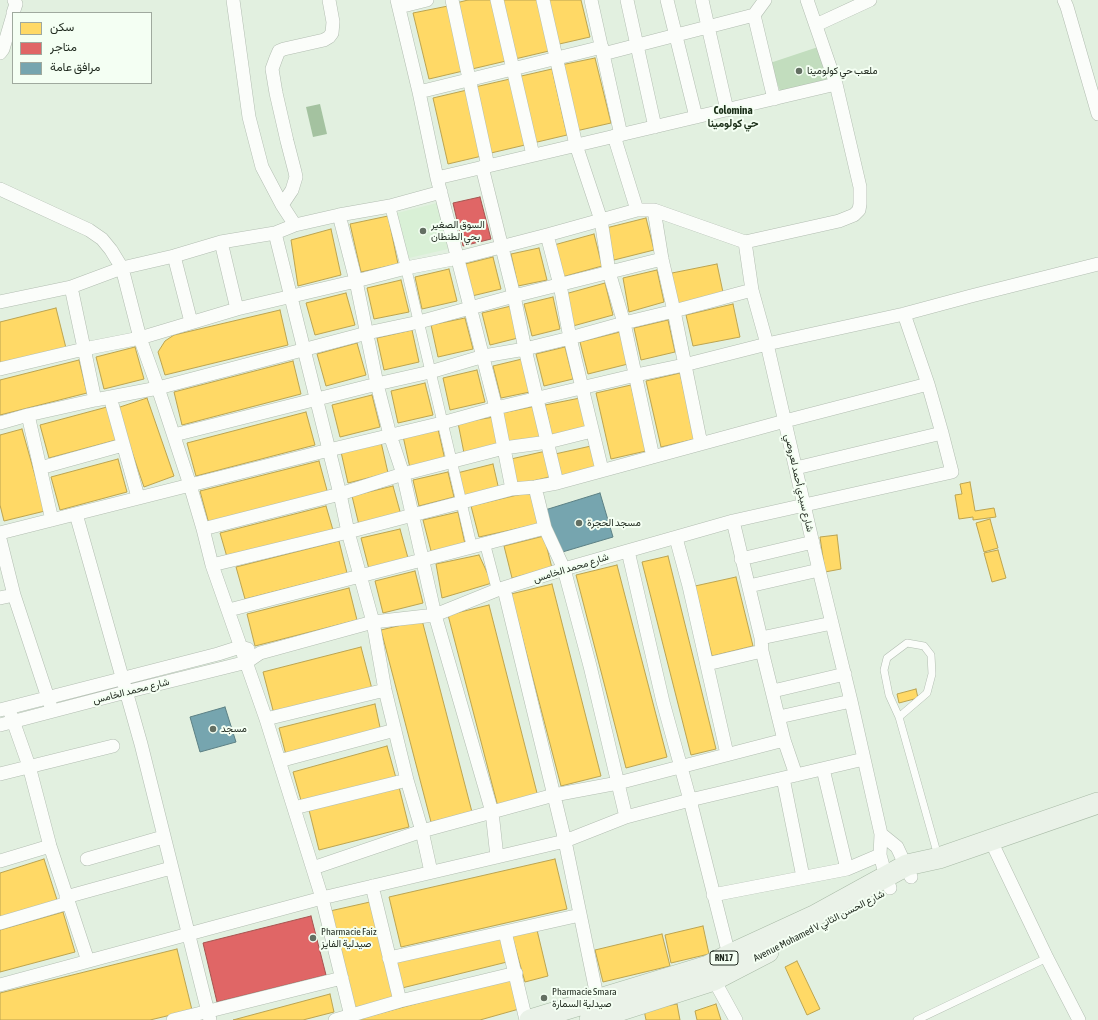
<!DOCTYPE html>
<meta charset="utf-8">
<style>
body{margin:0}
#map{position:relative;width:1098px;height:1020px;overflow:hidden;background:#e2f0e0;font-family:"Asap Condensed",Vazirmatn,sans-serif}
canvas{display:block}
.legend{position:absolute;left:12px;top:12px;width:140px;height:72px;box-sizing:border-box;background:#f4fff3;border:1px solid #9fa99e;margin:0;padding:5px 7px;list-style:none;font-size:12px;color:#1f291e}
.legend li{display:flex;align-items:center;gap:8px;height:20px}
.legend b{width:20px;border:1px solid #9fa99e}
</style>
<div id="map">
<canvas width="1098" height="1020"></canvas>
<ul class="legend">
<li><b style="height:11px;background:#ffd966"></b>سكن</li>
<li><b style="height:11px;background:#e06666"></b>متاجر</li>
<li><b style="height:11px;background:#76a5af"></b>مرافق عامة</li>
</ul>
</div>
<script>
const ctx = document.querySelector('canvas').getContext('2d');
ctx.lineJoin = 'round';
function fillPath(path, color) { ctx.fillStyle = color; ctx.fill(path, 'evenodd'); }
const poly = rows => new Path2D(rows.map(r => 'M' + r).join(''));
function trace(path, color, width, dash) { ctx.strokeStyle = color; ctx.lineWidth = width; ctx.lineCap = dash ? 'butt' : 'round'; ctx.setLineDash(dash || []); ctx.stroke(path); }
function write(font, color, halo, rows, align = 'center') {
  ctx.font = font + ' "Asap Condensed",Vazirmatn,sans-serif'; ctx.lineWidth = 4; ctx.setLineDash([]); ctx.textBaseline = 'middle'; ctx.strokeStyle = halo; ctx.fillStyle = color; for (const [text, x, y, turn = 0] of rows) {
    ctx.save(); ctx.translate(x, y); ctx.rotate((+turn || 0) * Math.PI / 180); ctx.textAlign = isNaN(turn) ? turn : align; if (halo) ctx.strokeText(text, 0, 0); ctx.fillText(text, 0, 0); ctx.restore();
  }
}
fillPath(poly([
 [437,203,448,249,409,258,397,213]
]), '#d9f0d6');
fillPath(poly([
 [818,47,829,79,781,94,770,63]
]), '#c2ddbe');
fillPath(poly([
 [320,104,327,134,313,137,306,107]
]), '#a4c2a0');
const homes = poly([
 [468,0,492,0,506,61,472,69,456,3,468,0],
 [501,0,537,0,549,51,515,59,501,0],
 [545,0,581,0,590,37,555,45,545,0],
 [448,6,463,71,429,79,413,13,448,6],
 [595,58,611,123,576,131,561,65,595,58],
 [552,69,567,135,533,143,517,77,552,69],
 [510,79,525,145,491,153,475,87,510,79],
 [467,90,482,156,448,164,433,98,467,90],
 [388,216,398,264,361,272,350,224,388,216],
 [646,218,654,250,614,260,606,228,646,218],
 [331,229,341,275,298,286,291,240,331,229],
 [594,234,602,266,562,277,554,245,594,234],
 [539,248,547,280,518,286,511,254,539,248],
 [493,257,501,289,472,296,465,264,493,257],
 [717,264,724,297,675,308,667,274,717,264],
 [449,269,457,301,422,309,415,277,449,269],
 [657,270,664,302,629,312,623,278,657,270],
 [401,280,409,312,374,319,367,288,401,280],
 [605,283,613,315,573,326,565,294,605,283],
 [346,293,355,325,315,335,306,303,346,293],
 [553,297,560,329,532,336,524,304,553,297],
 [733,304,740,337,693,346,686,315,733,304],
 [511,306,518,338,490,345,482,313,511,306],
 [56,308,67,352,0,369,0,322,56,308],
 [280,310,288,345,165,375,158,352,165,341,174,335,280,310],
 [465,318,473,349,438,357,431,325,465,318],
 [668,320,675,352,641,360,634,328,668,320],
 [412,330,419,362,384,370,377,338,412,330],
 [620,332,628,364,588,374,580,342,620,332],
 [357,343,366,375,326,386,317,354,357,343],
 [135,347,144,379,104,389,96,357,135,347],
 [565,347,573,379,544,386,536,354,565,347],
 [522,359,530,392,501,398,493,366,522,359],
 [79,360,87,393,0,415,0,380,79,360],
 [293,361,301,394,182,425,174,392,293,361],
 [477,370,485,402,450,410,443,378,477,370],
 [680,373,695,439,661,447,646,381,680,373],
 [425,383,433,415,398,423,391,391,425,383],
 [631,385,646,451,611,459,596,393,631,385],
 [372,395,380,427,340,437,332,405,372,395],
 [147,398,174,476,144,487,117,408,147,398],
 [580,398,587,430,552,437,545,405,580,398],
 [536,406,544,437,509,445,502,413,536,406],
 [107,407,116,440,49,458,40,425,107,407],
 [306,412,315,445,196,476,187,443,306,412],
 [494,417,499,446,464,453,458,423,494,417],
 [22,429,45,511,4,521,0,505,0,435,22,429],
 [438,429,445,460,410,468,403,436,438,429],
 [381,442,388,473,348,483,341,452,381,442],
 [591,446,597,471,562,480,555,454,591,446],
 [546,451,553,476,517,485,511,459,546,451],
 [118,459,127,492,60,510,51,477,118,459],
 [319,461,328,494,209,524,200,491,319,461],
 [493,464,499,490,464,498,457,473,493,464],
 [448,472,454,497,419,506,413,480,448,472],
 [970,482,975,511,994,508,996,517,973,520,973,517,959,519,955,495,962,494,960,484,970,482],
 [393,486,401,515,359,525,352,496,393,486],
 [530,492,538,524,479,537,471,506,530,492],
 [326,506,333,530,227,557,220,533,326,506],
 [458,512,465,544,431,551,423,520,458,512],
 [990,519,998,548,984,552,976,523,990,519],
 [400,529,408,558,369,569,361,538,400,529],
 [837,535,841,569,825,572,820,537,837,535],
 [544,536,552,568,512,578,504,546,544,536],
 [339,541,347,573,245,599,236,567,339,541],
 [998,550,1006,578,992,582,984,553,998,550],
 [479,555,492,583,442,598,436,564,479,555],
 [668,556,716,749,691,755,642,562,668,556],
 [617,565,667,757,626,768,576,575,617,565],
 [415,571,423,603,383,613,375,581,415,571],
 [736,577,753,646,712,656,695,586,736,577],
 [552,584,601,776,561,786,511,594,552,584],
 [349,588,357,620,255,646,247,614,349,588],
 [489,605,538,797,498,807,448,615,489,605],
 [422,620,472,812,431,822,381,630,422,620],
 [361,647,372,689,274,714,263,672,361,647],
 [916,689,918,698,899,703,897,694,916,689],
 [375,704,381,732,286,755,279,728,375,704],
 [387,746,396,778,302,804,293,772,387,746],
 [399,787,409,827,319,850,309,810,399,787],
 [44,859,58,903,0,918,0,873,44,859],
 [555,859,567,909,401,947,389,897,555,859],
 [370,902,394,999,354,1009,330,911,370,902],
 [63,912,75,952,0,972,0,930,63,912],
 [703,926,709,954,671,963,665,935,703,926],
 [537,930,548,976,525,982,512,936,537,930],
 [662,934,670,966,603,982,595,950,662,934],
 [500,937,507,962,402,988,395,962,500,937],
 [177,949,192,1010,150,1020,0,1020,0,993,177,949],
 [797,961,820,1009,807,1015,785,967,797,961],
 [511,978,519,1009,480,1020,359,1020,359,1019,511,978],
 [330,994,334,1012,303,1020,233,1020,330,994],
 [677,1004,680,1020,646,1020,644,1010,677,1004],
 [716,1004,721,1020,697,1020,695,1011,716,1004]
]);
fillPath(homes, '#ffd966');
trace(homes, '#bca450', 1);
const shops = poly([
 [480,197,491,239,463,246,453,203,480,197],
 [311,916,326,975,217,1002,203,943,311,916]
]);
fillPath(shops, '#e06666');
trace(shops, '#a65450', 1);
const public = poly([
 [600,493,613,537,559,553,545,510,600,493],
 [225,707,236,742,200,752,190,717,225,707]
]);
fillPath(public, '#76a5af');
trace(public, '#5c8084', 1);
const service = poly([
 [899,717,927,693,932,674,931,655,924,646,907,643,887,658,884,670,889,695,899,717,938,856],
 [917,1020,1047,958]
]);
const pedestrian = poly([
 [390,206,406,268,472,547],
 [485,544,497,590]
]);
const minor = poly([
 [233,0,249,117,262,167,282,205,295,225],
 [397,0,419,92,437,178,496,408,512,489],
 [452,0,488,166],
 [497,0,533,155],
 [543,0,576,145,601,220,609,272,624,323,653,457],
 [591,0,621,135],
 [627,0,655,127],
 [667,0,696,117],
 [702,0,727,110],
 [765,0,754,15,774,99],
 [807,0,836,84],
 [1064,0,1067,7,1098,114],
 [399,7,427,0],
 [13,13,16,4,14,0],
 [816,25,870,0],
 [0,53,3,49,13,15],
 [603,54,754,15],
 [419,92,602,47],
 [614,136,637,210],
 [482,167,514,296,525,349,557,483],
 [437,178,836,84,860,187,860,204,859,210,854,215,839,221,745,242],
 [0,189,89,230,102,239,111,250,122,268,140,338,158,388,190,485,203,529,212,565,266,719,322,898,352,1020],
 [282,205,292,190,296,177,295,172,287,141,276,93,272,69,276,58,279,51,284,49,324,40,329,37,332,33,333,22,329,0],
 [654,210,662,259,674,311,701,444],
 [339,215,356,281,377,384,390,435,403,474,435,615,492,812,497,857],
 [275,233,340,494,348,532,373,622,385,690,407,780,422,831,431,872],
 [547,235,560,285,570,338,602,470],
 [221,242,237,309],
 [745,242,752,290,767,344,819,570,851,701,881,834,880,855,886,877,890,888],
 [174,256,191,322],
 [71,287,95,400],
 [0,302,71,287,122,268,174,256,221,242,275,233,295,225,339,215,390,206,441,192],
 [0,369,84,349,140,338,237,309,356,281,406,268,458,258,547,235,637,210,654,210,745,242],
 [110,397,138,497],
 [28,415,52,520],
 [0,423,28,415,95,400,158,388,367,333,419,322,514,296,662,259],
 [174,435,377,384,430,372,484,356,525,349,570,338,624,323,674,311,752,290],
 [40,468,123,445],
 [796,468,942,433],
 [535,487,545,528,564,569,590,666,626,817],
 [76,514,141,744,210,1020],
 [733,521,761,638,762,651,784,740,796,775],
 [203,529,340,494,403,474,504,448,548,442,592,431],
 [0,533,329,450,442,423,496,408,636,375,684,365,767,344,904,314,971,296,1098,264],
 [676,538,689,586,727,754],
 [0,539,14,595,50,704],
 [628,551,663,702,690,800,729,955],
 [741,559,813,542],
 [212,565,348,532,512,489,535,487,557,483,785,421,928,384],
 [749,586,819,570],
 [504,589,565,841,599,1006],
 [0,598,14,595],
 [229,610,545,528],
 [761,638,832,623],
 [707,664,762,651],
 [773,691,845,674],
 [0,710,218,654,240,647,248,649],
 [11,715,29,766,50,846,88,961],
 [779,717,851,701],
 [266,719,385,690],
 [0,725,126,692,247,662,260,653,373,622,435,615,497,590,564,569,733,521,952,472,942,433,928,384,904,314],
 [279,761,395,730],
 [823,769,847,869],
 [0,774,113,746],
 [783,778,803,877],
 [294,808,407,780],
 [881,834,897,847,911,877],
 [991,841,1047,958,1079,1020],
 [87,859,163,837],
 [0,861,50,846],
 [313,868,422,831,492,812,554,795,618,783,784,740],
 [372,886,400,1001],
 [713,895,847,869,880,855],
 [66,897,171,868],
 [0,923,68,903],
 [505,932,526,1020],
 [389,958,580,915],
 [714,980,736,1020],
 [0,985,322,898,565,841,626,817,690,800,864,759],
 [173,1020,342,978],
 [335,1020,400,1001,516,973]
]);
const primary = poly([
 [530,1020,708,966,729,955,816,915,907,865,939,858,1098,803],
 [590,1020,714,980,768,952]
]);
trace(service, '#b2bdb1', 8);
trace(pedestrian, '#b2bdb1', 11);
trace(minor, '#b2bdb1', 14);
trace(primary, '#a9bba7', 22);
trace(service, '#fbfdfa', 7);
trace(pedestrian, '#fbfdfa', 10);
trace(minor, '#fbfdfa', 13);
trace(primary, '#eaf2e8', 21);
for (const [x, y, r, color] of [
 [799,71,4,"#636f62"],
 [423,231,4,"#636f62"],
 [579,523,4,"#636f62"],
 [213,729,4,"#636f62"],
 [313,938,4,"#636f62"],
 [544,998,4,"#636f62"]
]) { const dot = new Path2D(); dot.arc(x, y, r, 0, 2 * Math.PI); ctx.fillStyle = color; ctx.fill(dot); trace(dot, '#f4fff3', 1.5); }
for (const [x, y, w] of [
 [724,958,28]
]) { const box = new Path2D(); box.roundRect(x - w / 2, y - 7, w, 14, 3); ctx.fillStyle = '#f4fff3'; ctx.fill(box); trace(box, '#1f291e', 1); }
write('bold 9px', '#1f291e', null, [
 ["RN17",724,958]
]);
write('10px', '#1f291e', '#f4fff3', [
 ["ملعب حي كولومينا",807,71],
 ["السوق الصغير",431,225],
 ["بحي الطنطان",431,237],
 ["مسجد الحجرة",587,523],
 ["مسجد",221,729],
 ["Pharmacie Faiz",321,932],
 ["صيدلية الفايز",321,944],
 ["Pharmacie Smara",552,992],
 ["صيدلية السمارة",552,1004]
], 'left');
write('10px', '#1f291e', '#f4fff3', [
 ["شارع سيدي أحمد لعروصي",799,483,77],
 ["شارع محمد الخامس",571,568,-17],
 ["شارع محمد الخامس",131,691,-14],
 ["Avenue Mohamed V شارع الحسن الثاني",819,926,-27]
]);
write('bold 11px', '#1b2f18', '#f4fff3', [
 ["Colomina",733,111],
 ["حي كولومينا",733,124]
]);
</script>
